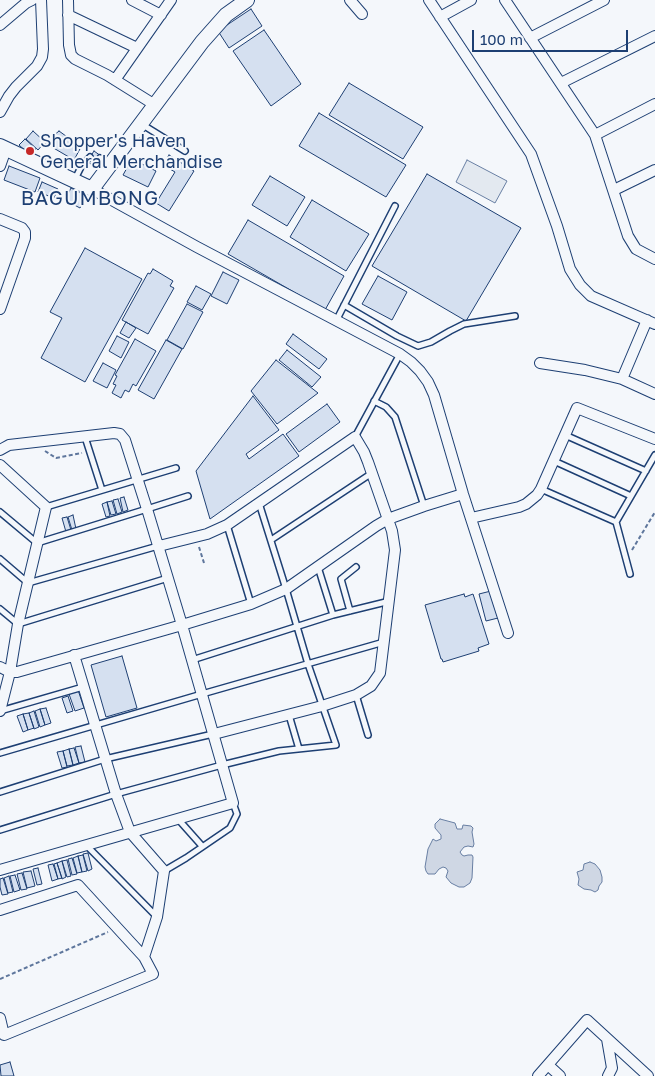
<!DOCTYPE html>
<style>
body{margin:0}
#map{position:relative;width:655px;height:1076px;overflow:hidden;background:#f4f7fb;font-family:"Golos Text",sans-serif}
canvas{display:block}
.scale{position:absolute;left:472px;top:30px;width:156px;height:22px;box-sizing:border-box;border:2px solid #1d3f73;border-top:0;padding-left:6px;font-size:15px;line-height:18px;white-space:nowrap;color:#1d3f73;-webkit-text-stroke:4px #f4f7fb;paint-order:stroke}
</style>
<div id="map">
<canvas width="655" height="1076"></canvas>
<div class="scale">100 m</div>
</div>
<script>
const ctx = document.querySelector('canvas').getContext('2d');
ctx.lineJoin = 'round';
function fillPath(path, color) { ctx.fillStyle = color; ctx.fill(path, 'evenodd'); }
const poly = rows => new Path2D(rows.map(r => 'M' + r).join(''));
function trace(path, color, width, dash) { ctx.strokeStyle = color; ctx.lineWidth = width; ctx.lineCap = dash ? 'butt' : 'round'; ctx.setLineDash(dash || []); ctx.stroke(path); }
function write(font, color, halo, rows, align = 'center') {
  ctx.font = font + ' "Golos Text",sans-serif'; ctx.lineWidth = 4; ctx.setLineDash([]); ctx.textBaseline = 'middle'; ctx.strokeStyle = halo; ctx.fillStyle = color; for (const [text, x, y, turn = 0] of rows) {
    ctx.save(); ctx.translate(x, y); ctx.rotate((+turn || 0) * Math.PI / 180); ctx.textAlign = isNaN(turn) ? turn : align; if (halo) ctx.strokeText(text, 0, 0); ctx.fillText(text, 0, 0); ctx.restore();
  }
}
const green = poly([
 [467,160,507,181,495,203,456,182,467,160]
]);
fillPath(green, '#e3e9f0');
trace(green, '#687fa3', 1);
const water = poly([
 [440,819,455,823,457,829,462,829,463,825,471,826,473,828,472,832,474,844,473,847,468,846,464,847,460,852,462,855,464,856,468,855,472,855,473,857,472,878,470,883,464,887,459,887,451,883,446,877,448,871,446,868,443,867,439,869,435,874,428,874,426,871,425,867,428,849,433,839,436,841,441,839,441,835,435,828,435,824,440,819],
 [590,862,595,864,600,870,602,877,602,882,599,886,598,890,595,892,591,890,584,889,578,885,579,879,577,872,583,870,584,864,590,862]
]);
fillPath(water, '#cfd7e4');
trace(water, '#687fa3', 1);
const building = poly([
 [251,9,262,26,229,48,218,31,251,9],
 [264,30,301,84,271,106,233,51,264,30],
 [349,83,423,127,403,159,329,115,349,83],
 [319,113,406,165,386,197,299,146,319,113],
 [33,131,45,142,38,150,26,139,33,131],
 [59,131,81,147,74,160,45,143,59,131],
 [25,139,36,149,30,155,19,145,25,139],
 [94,151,101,156,95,166,87,162,94,151],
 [169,155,194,171,169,211,156,203,175,172,163,165,169,155],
 [132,159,156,171,148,187,123,175,132,159],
 [9,166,40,178,35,192,4,180,9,166],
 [427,174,521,228,466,321,372,266,427,174],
 [270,176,305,197,287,226,252,205,270,176],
 [42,182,58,189,54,198,38,192,42,182],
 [71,188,86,196,80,208,65,200,71,188],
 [312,200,369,234,346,271,290,237,312,200],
 [248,220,344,276,325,310,228,254,248,220],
 [85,248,142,279,85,382,41,358,62,318,50,312,85,248],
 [153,269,173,281,170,286,174,288,148,334,122,320,148,273,150,274,153,269],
 [223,272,239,280,227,304,211,296,223,272],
 [378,276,407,292,392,320,362,304,378,276],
 [196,286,211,294,202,310,187,302,196,286],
 [187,304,203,312,183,349,167,340,187,304],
 [126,322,136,328,129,338,120,333,126,322],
 [293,334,327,359,319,369,286,344,293,334],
 [117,336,129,342,121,358,109,351,117,336],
 [135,339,156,351,136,386,133,384,129,392,125,390,121,398,112,393,116,385,113,384,117,376,115,375,135,339],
 [166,340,182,349,154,399,138,390,166,340],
 [287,350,321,377,312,387,279,360,287,350],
 [276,360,318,393,277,424,251,391,276,360],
 [103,363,116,370,107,388,93,381,103,363],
 [253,396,279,430,246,454,249,459,283,434,299,456,210,519,196,471,253,396],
 [327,404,340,422,299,452,286,434,327,404],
 [124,497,128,510,123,512,120,498,124,497],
 [118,499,122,512,117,514,113,500,118,499],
 [112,501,116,514,111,515,107,502,112,501],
 [107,502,110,516,106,517,102,504,107,502],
 [73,515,76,529,72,530,68,517,73,515],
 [67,517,71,530,66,532,62,518,67,517],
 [491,591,498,618,486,621,479,594,491,591],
 [464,594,465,597,473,594,489,644,478,648,479,651,443,662,442,659,441,659,425,605,464,594],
 [122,656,137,708,106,717,91,665,122,656],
 [78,690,84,708,75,711,69,694,78,690],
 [68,696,73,711,67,713,62,698,68,696],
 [46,708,51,723,45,725,40,709,46,708],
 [40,709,45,725,40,727,35,711,40,709],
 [34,711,39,727,34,729,29,713,34,711],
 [29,713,34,728,28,730,23,714,29,713],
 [23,714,28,730,23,732,17,716,23,714],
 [81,746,85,762,79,763,75,747,81,746],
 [74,748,79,763,73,765,69,749,74,748],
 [69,749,73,765,67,766,63,751,69,749],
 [63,751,67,767,62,768,57,752,63,751],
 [88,853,92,869,88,871,83,854,88,853],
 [83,855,87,871,82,872,78,856,83,855],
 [78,856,82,872,77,873,73,858,78,856],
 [72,858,77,874,72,875,68,859,72,858],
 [67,860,71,876,67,877,62,861,67,860],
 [62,861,66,877,62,879,57,863,62,861],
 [57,863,62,878,58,879,54,864,57,863],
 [53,864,58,879,52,881,48,865,53,864],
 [38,868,42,884,37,885,33,869,38,868],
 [31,871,35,886,27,888,23,872,31,871],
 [22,873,27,889,21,890,17,874,22,873],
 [15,875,20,890,14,892,10,876,15,875],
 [9,876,13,892,8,893,4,878,9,876],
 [3,878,8,894,2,895,0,887,0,879,3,878],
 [10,1062,14,1076,1,1076,0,1065,10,1062]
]);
fillPath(building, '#d5e0f0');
trace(building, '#1d3f73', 1);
const service = poly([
 [143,125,185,151],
 [100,158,110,164],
 [75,179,82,165,90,157],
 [344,305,397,336,418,346,431,342,450,331,464,324,515,316],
 [336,321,395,206],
 [374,401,386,407,395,417,424,506],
 [565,435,646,471],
 [85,437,102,490],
 [355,437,400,354],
 [554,461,631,496],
 [541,489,616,522],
 [46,507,176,468],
 [0,512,37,543,147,509,188,496],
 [227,525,251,604],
 [271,540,372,473],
 [0,559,28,583,158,546],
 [318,567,333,615],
 [630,574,616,522,655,455],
 [0,609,18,624,168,578],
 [350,611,341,579,356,567],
 [192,660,333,615,390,601],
 [356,695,368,735],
 [0,711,83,687],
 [289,715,299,749],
 [0,753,202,694,384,642],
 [0,792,105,759,213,734],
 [178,819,202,846],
 [0,830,116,794,222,765,279,751,336,745,308,664,286,589,259,503],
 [87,846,156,916],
 [164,871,186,858,230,828,237,814,233,803]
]);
const minor = poly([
 [68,0,69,45,71,55,75,59,107,75,155,105],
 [132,0,161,15],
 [350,0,362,14],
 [429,0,531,154,557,226,570,269,580,285,591,296,655,324],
 [505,0,595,135,628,236,636,249,655,259],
 [68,15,137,48],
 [440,17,471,0],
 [0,25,26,3,32,0],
 [530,38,604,0],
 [115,80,171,0],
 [561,83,655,36],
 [0,112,9,96,16,87,37,66,42,57,43,49,41,0],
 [595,135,655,104],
 [0,166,6,149],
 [92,189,197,247,400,354,411,362,420,371,428,382,434,395,463,494,508,633],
 [614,190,655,170],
 [0,219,22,228,25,232,25,238,0,309],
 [540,363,585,370,622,379,655,394],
 [622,379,647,320],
 [0,450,9,445,114,433,120,434,125,440,147,509,182,625,233,803,0,870],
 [0,465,46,507,18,624,10,672,0,711],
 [471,518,519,507,526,504,537,495,541,489,577,408,655,439],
 [159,546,207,534,227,525,355,437,364,452,368,462,392,531,395,550,380,673,371,686,356,695,322,706,214,734],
 [74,655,116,794,130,832,164,871,157,917,144,957],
 [0,667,10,672,17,672,182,625,251,604,286,589,376,526,388,519,424,506,463,494],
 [0,910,78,885,144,957,153,974,4,1035,0,1018],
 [607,1039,612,1068,608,1076],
 [548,1065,560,1076],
 [538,1076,587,1020,648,1076]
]);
const secondary = poly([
 [0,146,92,189,202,42,226,15,247,0]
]);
trace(service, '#1d3f73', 8);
trace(minor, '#1d3f73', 12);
trace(secondary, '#1d3f73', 16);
trace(poly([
 [45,451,56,458,82,453],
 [199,547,204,563],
 [632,550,655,512],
 [0,979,108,932]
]), '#5e769c', 2, [4, 2.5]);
trace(service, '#f4f7fb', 5);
trace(minor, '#f4f7fb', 10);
trace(secondary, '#f4f7fb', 14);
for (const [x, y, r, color] of [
 [30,151,5,"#c62828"]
]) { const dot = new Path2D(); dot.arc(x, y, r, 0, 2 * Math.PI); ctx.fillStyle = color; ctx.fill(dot); trace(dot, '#f4f7fb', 2); }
write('18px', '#1d3f73', '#f4f7fb', [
 ["Shopper's Haven",40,141],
 ["General Merchandise",40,162]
], 'left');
ctx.letterSpacing = '1px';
write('20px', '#1d3f73', '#f4f7fb', [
 ["BAGUMBONG",90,199]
]);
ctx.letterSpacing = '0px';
</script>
